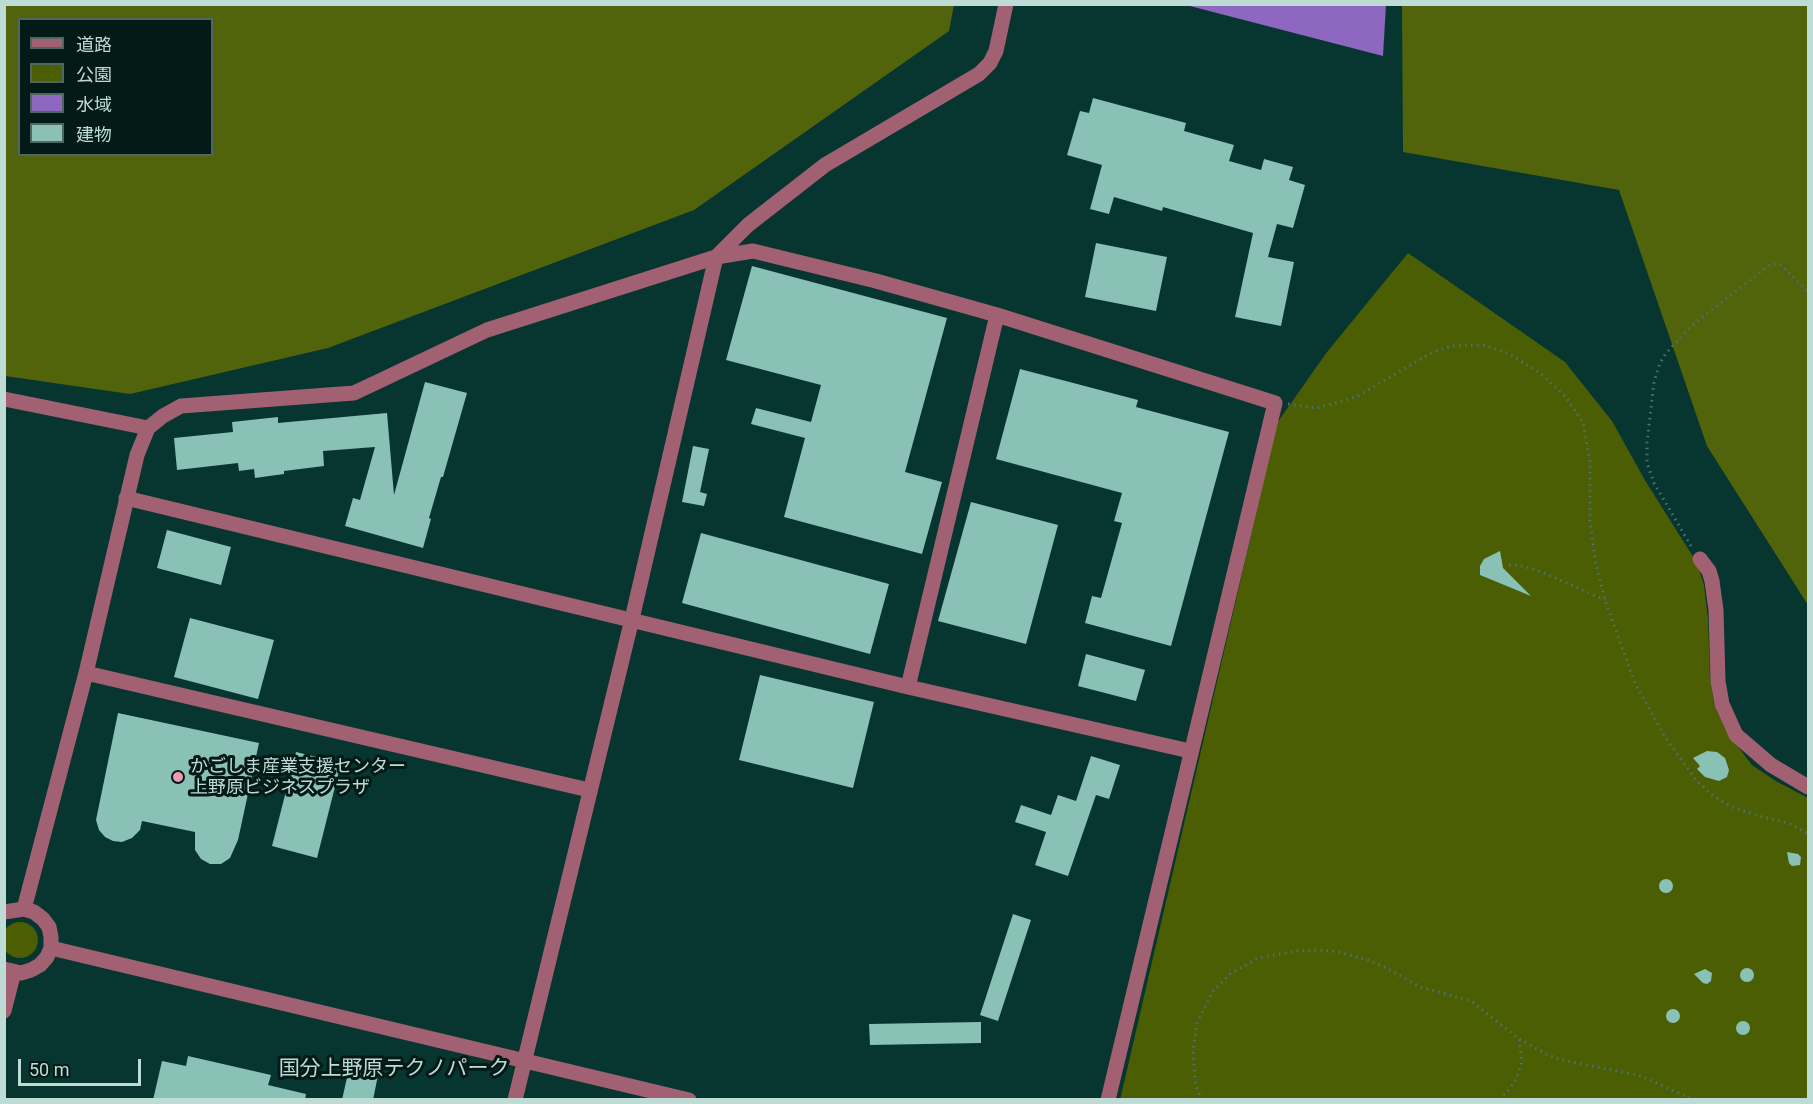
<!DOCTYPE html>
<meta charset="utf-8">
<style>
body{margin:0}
#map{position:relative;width:1813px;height:1104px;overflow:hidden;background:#07352f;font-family:Roboto,"Noto Sans JP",sans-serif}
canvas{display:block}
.frame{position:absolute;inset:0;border:6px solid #bfdbd5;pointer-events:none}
.legend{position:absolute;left:18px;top:18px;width:195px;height:138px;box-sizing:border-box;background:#031a16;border:2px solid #4e6762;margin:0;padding:8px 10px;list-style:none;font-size:18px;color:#bfdbd5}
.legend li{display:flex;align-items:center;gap:12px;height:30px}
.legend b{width:30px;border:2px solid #4e6762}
.scale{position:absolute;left:18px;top:1059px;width:123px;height:27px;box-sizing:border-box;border:3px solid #bfdbd5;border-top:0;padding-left:8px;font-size:18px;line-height:21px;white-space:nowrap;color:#bfdbd5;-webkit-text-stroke:4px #031a16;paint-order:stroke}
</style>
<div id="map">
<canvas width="1813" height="1104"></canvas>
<div class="frame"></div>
<ul class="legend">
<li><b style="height:8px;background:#a26173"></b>道路</li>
<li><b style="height:16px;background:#4c5e04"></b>公園</li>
<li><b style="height:16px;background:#8d67c0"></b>水域</li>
<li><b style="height:16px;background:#89c1b7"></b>建物</li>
</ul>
<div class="scale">50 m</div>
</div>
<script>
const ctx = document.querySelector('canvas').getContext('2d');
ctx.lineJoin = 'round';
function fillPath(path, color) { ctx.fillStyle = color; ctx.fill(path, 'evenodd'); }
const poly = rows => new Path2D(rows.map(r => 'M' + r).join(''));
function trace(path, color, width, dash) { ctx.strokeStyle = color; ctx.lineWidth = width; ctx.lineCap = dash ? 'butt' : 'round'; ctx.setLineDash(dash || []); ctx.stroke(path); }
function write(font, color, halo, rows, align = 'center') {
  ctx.font = font + ' Roboto,"Noto Sans JP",sans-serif'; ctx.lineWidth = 6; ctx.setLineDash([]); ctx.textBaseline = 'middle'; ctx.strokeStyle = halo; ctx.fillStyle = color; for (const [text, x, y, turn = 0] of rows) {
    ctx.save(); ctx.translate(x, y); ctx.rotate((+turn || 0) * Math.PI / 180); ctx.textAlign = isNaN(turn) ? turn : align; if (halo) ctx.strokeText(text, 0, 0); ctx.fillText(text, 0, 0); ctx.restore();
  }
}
fillPath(poly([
 [1408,253,1565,362,1612,421,1646,482,1697,563,1704,585,1708,619,1710,677,1714,704,1726,731,1752,765,1774,780,1808,798,1808,1099,1120,1100,1277,423,1327,352],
 '2 940a18 18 0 1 1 36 0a18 18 0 1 1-36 0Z'
]), '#4c5e04');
fillPath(poly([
 [5,4,954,4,954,5,949,31,694,210,328,348,130,394,5,376],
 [20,20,212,20,212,154,20,154],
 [1402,5,1808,5,1808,605,1707,446,1619,190,1403,152]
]), '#51640b');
fillPath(poly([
 [1186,5,1386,5,1383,56]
]), '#8d67c0');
fillPath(poly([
 [1093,98,1186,123,1184,131,1234,145,1229,161,1261,170,1264,159,1293,167,1289,180,1305,185,1293,228,1277,224,1268,257,1294,262,1281,326,1235,317,1253,233,1163,207,1162,211,1114,197,1109,214,1090,209,1102,165,1067,155,1080,111,1089,113],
 [1096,243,1167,257,1156,311,1085,297],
 [752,266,947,318,905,472,942,482,922,554,784,517,805,438,751,424,756,408,811,422,821,385,726,360],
 [1020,369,1138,400,1136,407,1229,432,1171,646,1085,623,1092,596,1101,598,1122,523,1114,521,1122,493,996,459],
 [425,382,467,393,443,477,441,477,429,518,431,519,423,548,345,526,353,498,360,500,375,447,323,451,324,466,284,471,284,474,255,478,254,469,239,471,238,463,177,470,174,438,233,432,232,422,278,417,278,423,387,413,394,495],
 [693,446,709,449,700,492,707,494,704,506,682,502],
 [971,502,1058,525,1026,644,938,621],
 [167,530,231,547,221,585,157,568],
 [701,533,889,584,870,654,682,603],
 [1500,551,1503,568,1531,596,1480,575,1480,566,1484,559],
 [190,618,274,640,258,699,174,677],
 [1086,654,1145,670,1136,701,1078,686],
 [760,675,874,702,853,788,739,760],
 [118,713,259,743,238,840,230,858,221,864,210,864,201,859,195,850,195,832,142,821,140,830,132,838,122,842,113,841,105,837,99,830,96,820],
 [1707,751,1717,752,1725,758,1729,770,1727,777,1719,781,1705,777,1697,769,1700,766,1693,758],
 [296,752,341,763,317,858,272,846],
 [1091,756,1120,765,1109,799,1096,795,1068,876,1035,865,1046,832,1015,822,1021,805,1051,815,1058,795,1076,801],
 [1787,852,1798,854,1801,857,1800,865,1792,866,1789,863],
 '1659 886a7 7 0 1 1 14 0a7 7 0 1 1-14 0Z',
 [1013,914,1031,920,998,1021,980,1015],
 '1740 975a7 7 0 1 1 14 0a7 7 0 1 1-14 0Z',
 [1705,969,1712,973,1711,981,1707,984,1703,983,1694,974],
 '1666 1016a7 7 0 1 1 14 0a7 7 0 1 1-14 0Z',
 '1736 1028a7 7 0 1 1 14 0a7 7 0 1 1-14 0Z',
 [981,1022,981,1043,870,1045,869,1024],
 [188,1056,271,1075,268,1085,306,1094,305,1100,153,1100,162,1061,186,1066],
 [350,1064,379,1070,373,1100,342,1100]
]), '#89c1b7');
trace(poly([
 [1288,404,1317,408,1356,397,1433,352,1452,346,1483,345,1508,353,1540,373,1566,397,1583,423,1590,461,1590,521,1595,559,1605,600,1635,683,1665,737,1696,780,1712,795,1732,807,1758,816,1789,823,1808,834],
 [1691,546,1654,483,1647,463,1647,443,1654,382,1660,363,1666,353,1696,322,1771,264,1781,265,1808,292],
 [1509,565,1523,566,1542,572,1605,600],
 [1202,1100,1196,1087,1193,1052,1197,1023,1213,991,1230,974,1258,958,1297,951,1319,950,1339,952,1368,960,1387,968,1420,987,1471,1001,1519,1039,1548,1055,1563,1060,1641,1076,1694,1100],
 [1500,1100,1514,1083,1519,1072,1522,1061,1519,1039]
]), '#4c736d', 3, [1.5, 4.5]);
trace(poly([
 [4,399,148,428],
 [126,498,908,687,1190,751],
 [1700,559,1709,571,1712,581,1716,610,1718,681,1722,704,1736,735,1771,765,1808,787],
 [86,673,589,790],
 [908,687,997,315],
 [24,909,86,673,137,455,148,428,163,416,181,406,354,393,487,330,716,257,753,251,876,281,997,315,1275,403,1108,1100],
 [4,912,24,909,34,912,43,919,49,927,51,937,51,948,47,957,40,965,31,970,21,973,4,969],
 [51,948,689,1100],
 [4,1011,14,972],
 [515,1100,632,619,716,257,748,225,825,165,979,74,990,63,996,51,1006,4]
]), '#a26173', 15);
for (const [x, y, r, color] of [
 [178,777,6,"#f19ab2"]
]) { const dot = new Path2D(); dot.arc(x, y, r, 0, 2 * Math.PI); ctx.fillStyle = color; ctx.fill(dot); trace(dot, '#031a16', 2); }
write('18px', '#bfdbd5', '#031a16', [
 ["かごしま産業支援センター",190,767],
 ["上野原ビジネスプラザ",190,788]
], 'left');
write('21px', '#bfdbd5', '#031a16', [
 ["国分上野原テクノパーク",394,1070]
]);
</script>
